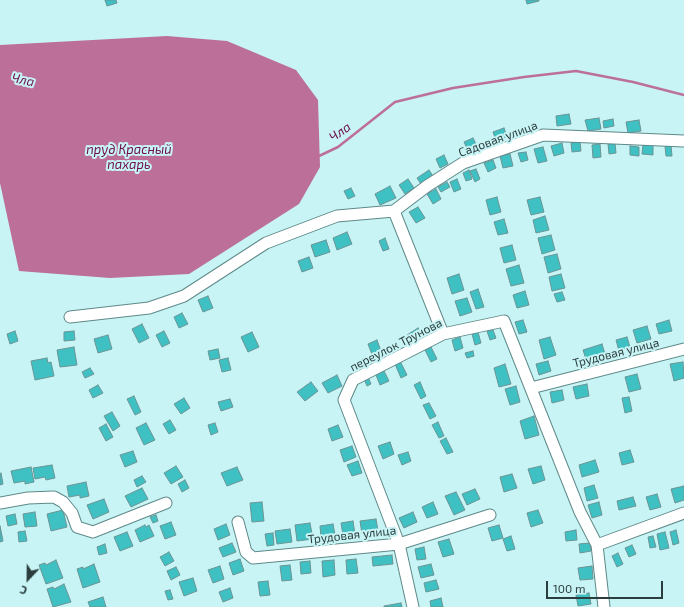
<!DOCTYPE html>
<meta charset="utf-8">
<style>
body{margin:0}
#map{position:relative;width:684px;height:607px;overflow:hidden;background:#c8f4f5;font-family:"Exo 2",sans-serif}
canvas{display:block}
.north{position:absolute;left:8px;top:559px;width:40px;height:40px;-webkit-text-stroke:3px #c8f4f5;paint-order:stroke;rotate:202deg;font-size:11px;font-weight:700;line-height:16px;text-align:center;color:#2b3d3d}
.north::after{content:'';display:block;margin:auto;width:14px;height:18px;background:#2b3d3d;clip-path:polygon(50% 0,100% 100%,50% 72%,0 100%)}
.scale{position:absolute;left:546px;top:581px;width:117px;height:18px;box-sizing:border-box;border:2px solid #2b3d3d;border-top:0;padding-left:5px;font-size:12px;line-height:14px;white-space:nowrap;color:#2b3d3d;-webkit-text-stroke:3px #c8f4f5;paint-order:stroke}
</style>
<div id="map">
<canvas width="684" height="607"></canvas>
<div class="north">С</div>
<div class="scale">100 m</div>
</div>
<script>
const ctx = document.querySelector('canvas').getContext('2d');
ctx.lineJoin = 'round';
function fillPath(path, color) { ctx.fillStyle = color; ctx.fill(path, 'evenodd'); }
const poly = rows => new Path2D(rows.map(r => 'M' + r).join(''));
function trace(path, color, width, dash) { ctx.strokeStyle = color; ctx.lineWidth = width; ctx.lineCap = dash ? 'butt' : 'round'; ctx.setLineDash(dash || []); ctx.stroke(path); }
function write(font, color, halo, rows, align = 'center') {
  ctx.font = font + ' "Exo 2",sans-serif'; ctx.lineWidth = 4; ctx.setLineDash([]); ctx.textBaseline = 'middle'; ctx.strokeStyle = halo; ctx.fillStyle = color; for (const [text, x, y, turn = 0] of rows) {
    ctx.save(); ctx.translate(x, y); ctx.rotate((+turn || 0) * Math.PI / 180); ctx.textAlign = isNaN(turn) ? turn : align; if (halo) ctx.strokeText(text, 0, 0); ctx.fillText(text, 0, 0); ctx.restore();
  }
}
fillPath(poly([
 [167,36,227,41,296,70,318,100,320,167,299,204,189,274,110,278,19,271,0,183,0,45]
]), '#bc6f99');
trace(poly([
 [316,156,319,156,338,147,395,102,453,88,524,77,576,71,633,82,684,95]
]), '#bc6f99', 2.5);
const building = poly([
 [105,0,116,0,117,3,107,6,105,0],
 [526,0,539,0,539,1,527,4,526,0],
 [569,114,571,124,557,126,556,116,569,114],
 [599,118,601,129,588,131,585,120,599,118],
 [613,119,614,126,604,128,603,121,613,119],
 [639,120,641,131,628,133,626,122,639,120],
 [504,128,507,137,496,141,493,132,504,128],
 [473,138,478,148,469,153,464,142,473,138],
 [580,142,581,151,572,152,571,143,580,142],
 [562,143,564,153,554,156,551,146,562,143],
 [615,143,616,153,609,154,608,144,615,143],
 [600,144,601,157,593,158,592,145,600,144],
 [643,145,653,145,653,155,642,154,643,145],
 [671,145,672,156,666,156,665,146,671,145],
 [630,146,639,147,639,156,630,155,630,146],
 [543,147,547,161,538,163,534,149,543,147],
 [526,152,528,160,521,162,518,153,526,152],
 [510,154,513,166,503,168,500,156,510,154],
 [444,155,448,164,440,168,436,159,444,155],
 [493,160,496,168,488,172,484,163,493,160],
 [476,169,480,179,475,182,470,171,476,169],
 [429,170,433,176,421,184,417,178,429,170],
 [469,170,472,179,466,181,463,173,469,170],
 [408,179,414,188,405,194,399,185,408,179],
 [457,179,461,189,454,192,450,182,457,179],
 [447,182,450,187,441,192,438,187,447,182],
 [390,186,396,198,380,205,375,194,390,186],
 [351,188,355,196,348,199,344,191,351,188],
 [436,189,441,199,433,204,427,194,436,189],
 [497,197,501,212,490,215,486,200,497,197],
 [540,197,544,212,531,215,527,200,540,197],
 [418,207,425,218,416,223,409,212,418,207],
 [545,216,549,230,536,233,533,220,545,216],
 [504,219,508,233,498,235,494,222,504,219],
 [347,232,352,244,337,250,333,238,347,232],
 [551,235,555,250,542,254,538,238,551,235],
 [385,238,389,249,383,251,379,241,385,238],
 [326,240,330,252,315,257,311,245,326,240],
 [512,245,516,260,504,263,500,248,512,245],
 [557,254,561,269,548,273,544,257,557,254],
 [309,257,313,268,302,272,298,261,309,257],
 [519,265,524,283,511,286,506,269,519,265],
 [459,274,464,290,452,294,447,278,459,274],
 [561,274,565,288,552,291,549,277,561,274],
 [478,289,484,307,476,309,470,292,478,289],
 [525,291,529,305,517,308,513,295,525,291],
 [562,292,565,300,557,302,554,294,562,292],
 [208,296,213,308,203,312,198,300,208,296],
 [467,298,472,312,460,316,455,301,467,298],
 [182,313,188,324,179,328,174,317,182,313],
 [523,320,527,332,519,334,515,322,523,320],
 [669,320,672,331,659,334,656,324,669,320],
 [142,324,149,338,139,343,132,329,142,324],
 [647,326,651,339,637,343,633,330,647,326],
 [418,328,422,333,411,341,407,335,418,328],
 [493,330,496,338,490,340,487,331,493,330],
 [15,331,18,341,10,344,7,334,15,331],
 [74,331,75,340,64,341,64,332,74,331],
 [164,331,170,343,162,347,156,335,164,331],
 [252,332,259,347,248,352,241,337,252,332],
 [478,332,481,343,475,345,472,334,478,332],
 [108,335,112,349,98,353,94,339,108,335],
 [460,337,463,348,455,351,452,340,460,337],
 [550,337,556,355,544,359,539,340,550,337],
 [627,337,630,347,619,351,616,340,627,337],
 [377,340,382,354,373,357,368,344,377,340],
 [602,344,605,354,586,359,583,350,602,344],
 [74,347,77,365,60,367,57,350,74,347],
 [431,347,437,359,431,362,425,350,431,347],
 [218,349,220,358,210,360,208,351,218,349],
 [473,351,474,356,467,358,465,353,473,351],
 [47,358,48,363,51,362,54,376,35,380,31,361,47,358],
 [228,358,231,370,222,372,219,360,228,358],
 [400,361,407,375,401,378,395,364,400,361],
 [548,361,551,371,539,375,536,364,548,361],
 [683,362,684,378,674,381,670,364,683,362],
 [505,364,511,384,499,387,494,368,505,364],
 [90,368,94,374,85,378,82,372,90,368],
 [384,371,389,381,380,385,376,375,384,371],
 [637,374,641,389,629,392,625,377,637,374],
 [337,375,342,386,328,393,322,383,337,375],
 [368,377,371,384,367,386,364,379,368,377],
 [311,382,318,391,305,401,297,392,311,382],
 [420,382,426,396,421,399,414,385,420,382],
 [587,384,589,396,576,399,573,387,587,384],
 [98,385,103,393,93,398,89,390,98,385],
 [516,386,520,402,510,405,505,389,516,386],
 [562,390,564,400,552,403,550,392,562,390],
 [134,396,141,412,135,415,127,399,134,396],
 [629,397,632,411,625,413,622,398,629,397],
 [184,398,190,408,181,414,174,404,184,398],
 [230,399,233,407,221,411,218,402,230,399],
 [429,403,436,416,430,419,423,405,429,403],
 [112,412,120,426,113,431,104,416,112,412],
 [534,416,539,435,525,439,520,421,534,416],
 [170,420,176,430,169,434,163,424,170,420],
 [438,422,444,436,439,438,432,425,438,422],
 [146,423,155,440,144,445,136,428,146,423],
 [215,423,218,432,211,435,208,425,215,423],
 [106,424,113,437,106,441,99,428,106,424],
 [338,425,343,437,332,441,328,429,338,425],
 [446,438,453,452,447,454,440,441,446,438],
 [390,442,394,454,383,459,378,446,390,442],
 [352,446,356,457,344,462,340,450,352,446],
 [630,450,634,462,622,465,619,453,630,450],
 [133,451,137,462,125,467,120,455,133,451],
 [408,452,411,461,402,465,398,455,408,452],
 [595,460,599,472,582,477,579,465,595,460],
 [358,461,362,473,352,476,347,465,358,461],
 [52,465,55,478,46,480,45,477,35,479,33,468,52,465],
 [176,466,183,477,171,484,164,473,176,466],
 [541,466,545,480,533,484,528,469,541,466],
 [31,467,34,482,25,484,25,481,14,483,11,471,31,467],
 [237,467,243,480,227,486,221,473,237,467],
 [1,473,3,484,0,485,0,474,1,473],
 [512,474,517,488,504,492,500,477,512,474],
 [142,476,146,482,137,487,134,480,142,476],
 [185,480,189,488,182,492,178,484,185,480],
 [86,482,89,496,80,498,80,495,69,497,67,486,86,482],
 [594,485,598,498,587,501,584,488,594,485],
 [684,486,684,500,675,503,671,489,684,486],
 [142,488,148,499,131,507,125,496,142,488],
 [475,489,480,499,467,505,462,494,475,489],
 [456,492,465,510,454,515,445,496,456,492],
 [657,494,661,507,650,510,646,497,657,494],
 [633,497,636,506,619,510,617,501,633,497],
 [104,499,109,512,93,519,87,505,104,499],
 [262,502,264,521,252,522,250,503,262,502],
 [433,502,438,514,427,518,422,507,433,502],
 [599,502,602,515,592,518,588,505,599,502],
 [63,510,67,527,51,531,47,514,63,510],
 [538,510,543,523,531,527,527,513,538,510],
 [35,512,37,526,25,527,23,514,35,512],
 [413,512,417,522,404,528,399,518,413,512],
 [15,514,17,524,8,526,6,516,15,514],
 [156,515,158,521,153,523,150,517,156,515],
 [376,519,378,531,362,534,360,521,376,519],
 [353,521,355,534,343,535,341,523,353,521],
 [171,522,176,535,165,539,160,526,171,522],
 [310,523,313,539,297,541,295,525,310,523],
 [226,524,230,535,218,540,214,529,226,524],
 [333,524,335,535,321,537,320,526,333,524],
 [145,525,146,527,149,525,154,536,140,542,135,530,145,525],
 [499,525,503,538,492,541,488,528,499,525],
 [0,526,3,541,0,542,0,526],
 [290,529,292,542,277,544,275,531,290,529],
 [576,530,577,540,566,541,565,532,576,530],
 [676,530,679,543,673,545,670,532,676,530],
 [25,531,27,541,19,542,18,532,25,531],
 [127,532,133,546,120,551,114,537,127,532],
 [665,532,669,548,660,550,657,534,665,532],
 [273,533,274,545,267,546,265,534,273,533],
 [511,536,515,549,507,551,503,539,511,536],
 [653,536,656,547,650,548,648,537,653,536],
 [449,539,454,554,443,557,438,542,449,539],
 [232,543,236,552,223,557,219,548,232,543],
 [590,543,591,551,580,553,579,544,590,543],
 [105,544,107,553,99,555,97,547,105,544],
 [632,545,636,554,629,557,625,548,632,545],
 [424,547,426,559,417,560,415,549,424,547],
 [169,552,174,561,165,566,160,557,169,552],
 [618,553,623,564,617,567,612,556,618,553],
 [392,555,393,564,373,566,372,557,392,555],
 [240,559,244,571,233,575,229,563,240,559],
 [356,559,358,573,347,574,346,560,356,559],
 [56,560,63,578,46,584,39,565,45,563,46,565,56,560],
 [334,560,335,575,323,577,322,561,334,560],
 [310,561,311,573,301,574,300,562,310,561],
 [94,564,100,582,83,588,77,569,83,567,83,569,94,564],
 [431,564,434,575,421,578,418,567,431,564],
 [290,565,292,580,282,581,280,566,290,565],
 [220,566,224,579,213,583,208,570,220,566],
 [592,566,593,579,580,580,578,568,592,566],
 [176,567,180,575,171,580,167,571,176,567],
 [193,578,197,591,184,596,179,582,193,578],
 [436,580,439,589,426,592,424,583,436,580],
 [268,581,270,595,260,596,258,582,268,581],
 [64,584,71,602,53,607,47,589,53,587,54,589,64,584],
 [230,588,233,598,223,602,219,592,230,588],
 [170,590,173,599,168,600,165,591,170,590],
 [589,593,591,604,578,606,576,595,589,593],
 [103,597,106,607,90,607,88,602,103,597],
 [441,598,443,607,431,607,430,601,441,598],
 [401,603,402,607,384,607,384,606,401,603]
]);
fillPath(building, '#3fc1c4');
trace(building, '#6b9495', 1);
const minor = poly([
 [394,211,443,334],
 [70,317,149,308,184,296,266,243,337,216,394,211,427,186,463,163,543,135,684,141],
 [531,388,684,349],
 [0,503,28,498,54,497,63,502,72,513,77,527,93,532,166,503],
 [238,522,246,552,253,558,399,544,490,515],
 [597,545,684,513],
 [413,607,399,544,344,400,353,380,443,334,504,321,580,512,597,545,604,607]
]);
trace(minor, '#5f8989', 13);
trace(minor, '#fff', 11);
write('12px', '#2b3d3d', '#c8f4f5', [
 ["Садовая улица",498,139,-20],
 ["переулок Трунова",396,345,-27],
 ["Трудовая улица",616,353,-14],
 ["Трудовая улица",352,535,-6]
]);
write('italic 13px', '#6d0e4c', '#c8f4f5', [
 ["Чла",23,80,12],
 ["Чла",340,132,-35],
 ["пруд Красный",129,150],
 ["пахарь",129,165]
]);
</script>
